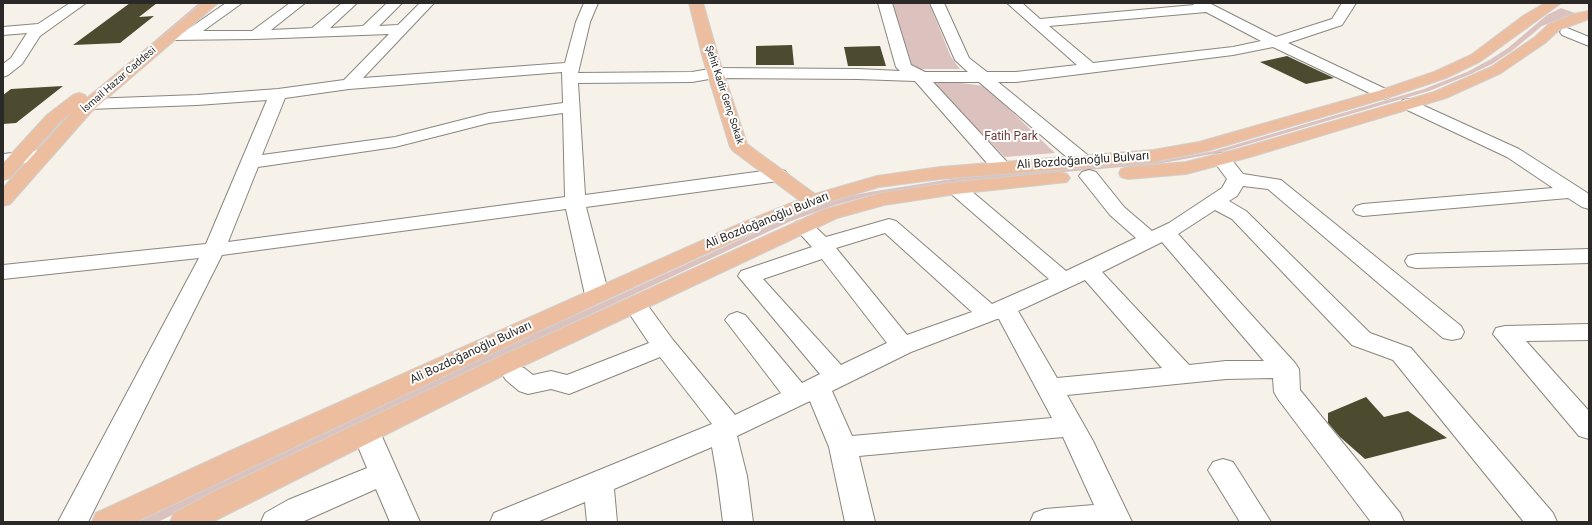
<!DOCTYPE html>
<meta charset="utf-8">
<style>
body{margin:0}
#map{position:relative;width:1592px;height:525px;overflow:hidden;background:#f6f2ea;font-family:Roboto,sans-serif}
canvas{display:block}
.frame{position:absolute;inset:0;border:4px solid #2b2927;pointer-events:none}
</style>
<div id="map">
<canvas width="1592" height="525"></canvas>
<div class="frame"></div>
</div>
<script>
const ctx = document.querySelector('canvas').getContext('2d');
ctx.lineJoin = 'round';
function fillPath(path, color) { ctx.fillStyle = color; ctx.fill(path, 'evenodd'); }
const poly = rows => new Path2D(rows.map(r => 'M' + r).join(''));
function trace(path, color, width, dash) { ctx.strokeStyle = color; ctx.lineWidth = width; ctx.lineCap = dash ? 'butt' : 'round'; ctx.setLineDash(dash || []); ctx.stroke(path); }
function write(font, color, halo, rows, align = 'center') {
  ctx.font = font + ' Roboto,sans-serif'; ctx.lineWidth = 4; ctx.setLineDash([]); ctx.textBaseline = 'middle'; ctx.strokeStyle = halo; ctx.fillStyle = color; for (const [text, x, y, turn = 0] of rows) {
    ctx.save(); ctx.translate(x, y); ctx.rotate((+turn || 0) * Math.PI / 180); ctx.textAlign = isNaN(turn) ? turn : align; if (halo) ctx.strokeText(text, 0, 0); ctx.fillText(text, 0, 0); ctx.restore();
  }
}
fillPath(poly([
 [199,3,205,3,195,9,78,107,43,144,40,145,76,107],
 [891,3,929,3,951,57,960,69,912,69],
 [1561,8,1575,13,1542,26,1513,50,1492,64,1471,74,1429,91,1218,153,1157,164,960,181,872,195,835,205,791,221,375,415,158,522,134,522,296,443,787,218,830,200,870,192,958,178,1024,171,1155,162,1214,151,1424,89,1467,72,1491,59,1508,48,1547,15],
 [939,82,953,82,985,86,1055,153,1005,157,934,85]
]), '#dbc2be');
fillPath(poly([
 [130,3,157,3,139,17,154,16,120,43,73,45],
 [792,45,794,65,756,65,756,46],
 [880,46,886,66,848,66,844,47],
 [1287,56,1334,78,1306,84,1260,62],
 [63,86,16,123,3,124,3,95,11,89],
 [1366,397,1384,417,1408,411,1447,438,1365,459,1340,437,1328,423,1328,413]
]), '#4c4b30');
const minor = poly([
 [70,3,86,3,40,36,22,64,8,75,3,77,3,64,11,58,27,33,3,35,3,27,38,24,70,3],
 [226,3,242,3,203,31,252,31,290,3,305,3,271,30,312,28,342,3,357,3,330,28,363,26,387,3,402,3,379,26,398,25,420,3,434,3,363,78,565,63,576,22,584,3,598,3,590,22,578,73,692,72,715,68,858,69,900,71,896,67,878,3,892,3,911,65,925,72,968,72,955,60,930,3,944,3,969,58,987,72,1016,72,1077,65,1007,3,1022,3,1040,19,1194,5,1192,3,1209,3,1276,37,1332,19,1342,3,1356,3,1342,25,1288,43,1390,91,1392,94,1390,97,1384,99,1378,97,1273,47,1233,55,1016,82,998,82,1090,157,1092,161,1090,165,1083,167,1076,165,979,82,933,82,1008,163,1010,167,1008,171,1001,173,994,171,915,81,858,79,715,78,692,82,578,83,585,195,778,169,785,171,788,175,785,179,778,181,586,207,609,295,605,300,597,302,589,300,585,295,566,209,222,255,88,522,58,522,199,258,3,279,3,265,206,244,267,100,197,105,89,109,83,108,81,104,83,100,89,99,197,95,278,89,344,80,389,34,255,39,171,40,166,39,164,36,166,33,171,32,184,32,226,3],
 [1206,12,1261,41,1233,47,1093,63,1049,26,1206,12],
 [562,72,563,103,489,113,395,137,262,155,285,98,349,89,562,72],
 [563,113,565,197,228,242,258,167,395,147,489,123,563,113],
 [1567,28,1589,37,1589,46,1562,35,1560,32,1562,29,1567,28],
 [1409,99,1519,149,1589,194,1589,209,1582,207,1568,198,1363,216,1356,214,1353,210,1356,206,1363,204,1553,188,1507,157,1403,108,1401,104,1403,100,1409,99],
 [41,150,47,152,50,156,47,160,3,166,3,154,41,150],
 [1221,153,1228,155,1243,174,1281,180,1461,326,1464,332,1461,338,1452,340,1443,338,1268,189,1243,186,1237,196,1229,201,1246,211,1370,333,1411,348,1553,513,1557,522,1524,522,1393,360,1352,345,1232,219,1215,210,1178,234,1295,363,1299,369,1300,390,1400,513,1404,522,1371,522,1278,399,1274,392,1273,378,1226,379,1067,395,1093,441,1132,522,1030,522,1034,513,1045,509,1094,505,1063,437,859,456,875,522,845,522,829,447,810,401,737,436,747,476,753,522,723,522,717,476,712,447,614,489,617,522,587,522,585,502,537,522,490,522,494,513,712,424,660,357,569,394,551,389,528,394,519,391,506,380,502,374,506,368,515,365,524,368,533,375,551,371,567,375,649,343,623,304,627,299,635,297,643,299,673,340,735,415,781,393,729,325,725,320,729,315,737,312,745,315,802,383,820,374,738,276,741,271,812,247,793,226,796,222,803,220,810,222,826,237,889,219,896,221,992,304,1049,279,949,192,946,188,949,184,956,182,963,184,1066,271,1136,238,1110,215,1079,176,1082,172,1089,170,1096,172,1124,207,1152,231,1169,223,1222,188,1227,179,1212,159,1214,155,1221,153],
 [885,233,972,312,907,335,836,248,885,233],
 [1162,242,1264,361,1226,361,1189,365,1102,272,1162,242],
 [822,259,887,343,841,365,763,279,822,259],
 [1085,280,1162,368,1057,378,1018,311,1085,280],
 [997,319,999,319,1052,418,852,436,832,391,911,352,997,319],
 [1589,249,1589,263,1416,268,1408,266,1405,261,1408,256,1416,254,1589,249],
 [1589,324,1589,340,1526,341,1589,411,1589,439,1579,436,1493,334,1496,328,1505,326,1589,324],
 [366,422,376,425,380,432,420,522,390,522,376,489,302,522,261,522,265,513,288,500,367,468,352,432,356,425,366,422],
 [1223,459,1233,462,1271,522,1240,522,1208,470,1213,462,1223,459]
]);
const major = poly([
 [203,3,218,3,92,111,10,204,3,206,3,188,73,111,59,123,10,178,3,180,3,163,47,115,73,95,79,93,85,95,87,98,203,3],
 [689,3,703,3,719,59,747,144,815,194,877,176,940,167,1153,150,1199,142,1378,91,1434,72,1471,55,1523,16,1545,3,1561,3,1481,61,1446,78,1390,97,1207,151,1153,162,940,179,879,187,825,203,751,233,605,300,136,522,92,522,96,513,228,452,737,225,799,200,733,151,730,147,703,59,689,3],
 [1589,11,1589,19,1559,30,1545,43,1501,73,1446,98,1250,157,1186,174,1128,179,1121,177,1119,173,1121,169,1128,167,1186,162,1238,149,1434,92,1491,67,1535,37,1549,24,1574,14,1589,11],
 [1060,172,1067,174,1070,178,1067,182,956,194,884,205,837,218,506,374,212,522,170,522,174,513,213,492,488,362,823,210,882,193,956,182,1060,172]
]);
trace(minor, '#8a867f', 2);
trace(major, '#d0d0cf', 2);
fillPath(minor, '#fff');
fillPath(major, '#ecbe9f');
write('10px', '#2b2927', '#fff', [
 ["İsmail Hazar Caddesi",119,80,-41],
 ["Şehit Kadir Genç Sokak",724,95,72]
]);
write('12px', '#6e3c36', '#fff', [
 ["Fatih Park",1011,137]
]);
write('12px', '#2b2927', '#fff', [
 ["Ali Bozdoğanoğlu Bulvarı",1083,161,-4],
 ["Ali Bozdoğanoğlu Bulvarı",767,221,-22],
 ["Ali Bozdoğanoğlu Bulvarı",471,353,-25]
]);
</script>
